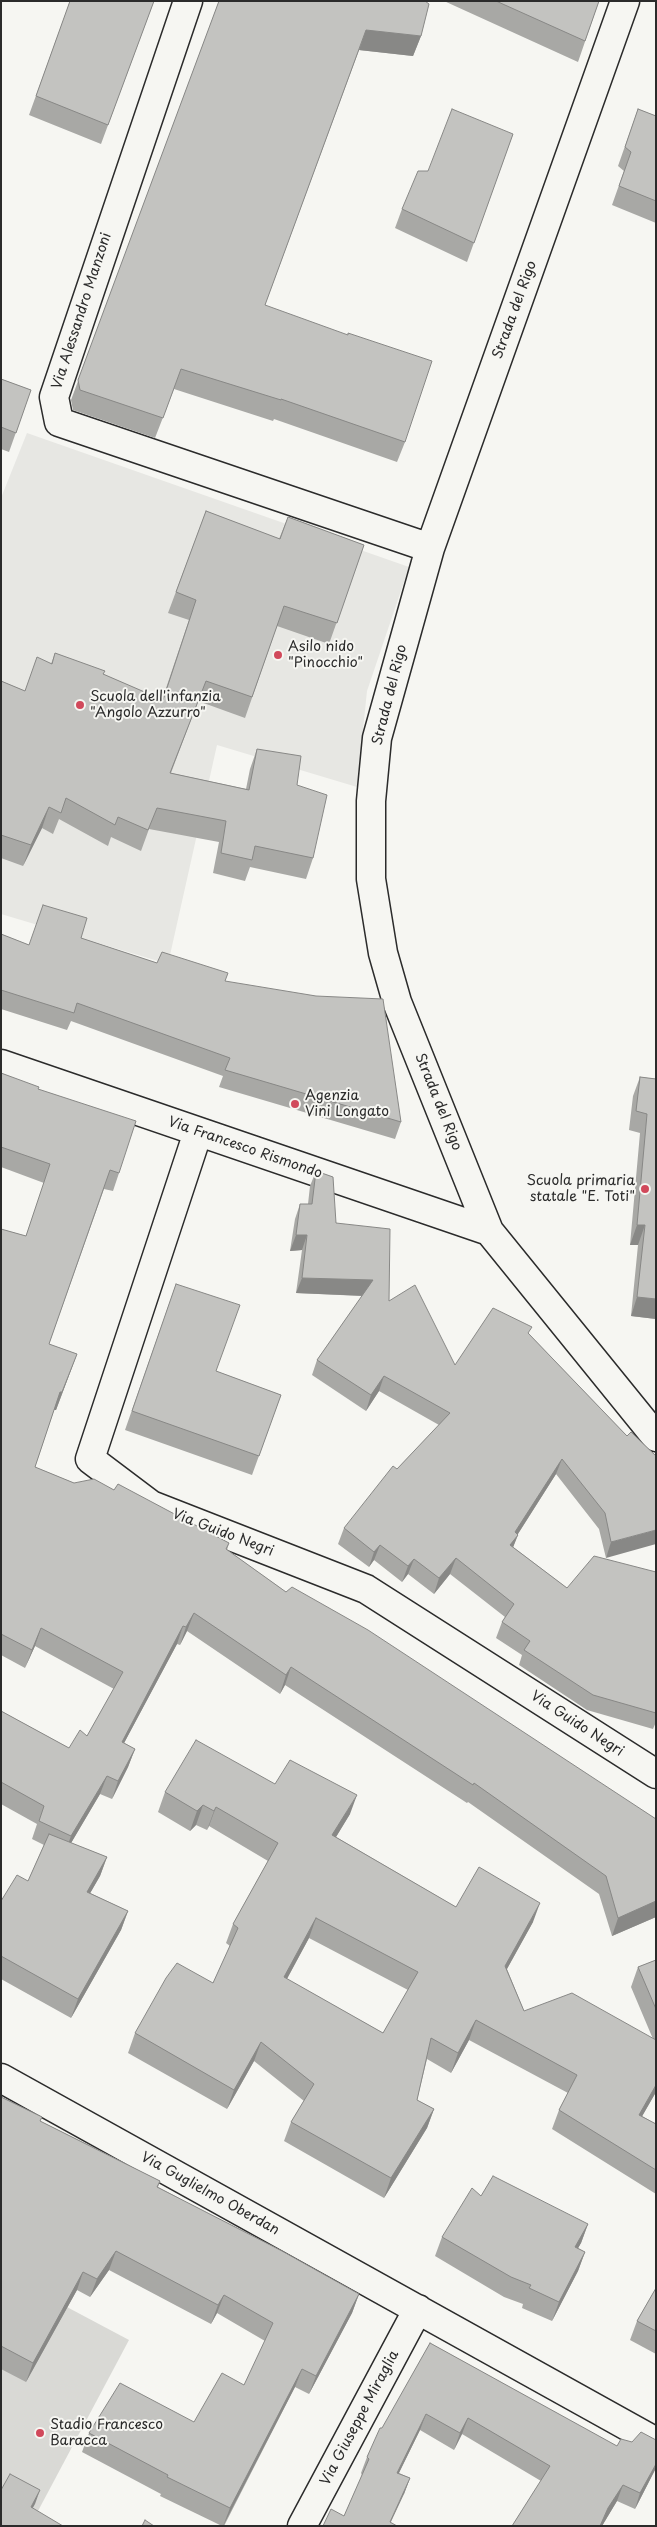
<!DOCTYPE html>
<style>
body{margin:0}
#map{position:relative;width:657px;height:2527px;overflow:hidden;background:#f6f6f2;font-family:"Playpen Sans",sans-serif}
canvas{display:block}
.frame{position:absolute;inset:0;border:2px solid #2b2b2b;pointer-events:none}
</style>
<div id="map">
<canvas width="657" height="2527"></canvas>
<div class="frame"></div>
</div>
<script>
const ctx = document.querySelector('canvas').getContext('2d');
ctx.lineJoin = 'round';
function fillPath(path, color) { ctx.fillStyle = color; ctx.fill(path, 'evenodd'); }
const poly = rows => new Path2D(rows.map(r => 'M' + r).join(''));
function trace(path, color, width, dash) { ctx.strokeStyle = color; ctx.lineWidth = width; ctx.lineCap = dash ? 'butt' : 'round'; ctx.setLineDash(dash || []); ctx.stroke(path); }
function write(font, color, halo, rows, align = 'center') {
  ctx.font = font + ' "Playpen Sans",sans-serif'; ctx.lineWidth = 4; ctx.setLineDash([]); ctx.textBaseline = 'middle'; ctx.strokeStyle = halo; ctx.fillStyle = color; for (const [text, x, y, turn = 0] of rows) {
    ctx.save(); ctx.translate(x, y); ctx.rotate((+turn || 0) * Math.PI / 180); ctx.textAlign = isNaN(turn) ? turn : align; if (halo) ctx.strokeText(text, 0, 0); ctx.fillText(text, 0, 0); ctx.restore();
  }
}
fillPath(poly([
 [27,433,409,567,367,691,357,787,217,745,168,964,1,914,1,498]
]), '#e7e7e3');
fillPath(poly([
 [1,2272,129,2340,30,2526,1,2526]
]), '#d9d9d5');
const street = poly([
 [188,1,54,397,59,422,430,548],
 [625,1,430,548,377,738,371,801,371,879,383,953,397,1002,489,1231,656,1437],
 [1,1064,489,1231],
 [198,1132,90,1459,151,1505,366,1589,656,1774],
 [1,2078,656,2442],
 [302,2526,418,2309]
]);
trace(street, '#2b2b2b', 31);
trace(street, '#f6f6f2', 28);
fillPath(poly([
 [70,1,154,1,101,144,29,115],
 [219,1,421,36,413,56,359,50,265,305,405,442,397,462,274,419,273,421,174,389,155,438,73,410,71,400],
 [444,1,599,1,578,62],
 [638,109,656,116,656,223,612,205,624,171,618,166],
 [513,134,467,262,395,228,402,209,428,171],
 [1,379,31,390,9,452,1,449],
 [206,511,279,539,288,517,364,545,329,644,277,626,245,718,198,701,171,773,246,789,250,769,257,749,297,785,313,858,306,879,250,867,245,881,213,873,219,842,149,829,141,851,111,837,108,846,59,819,53,834,42,828,23,866,1,858,1,681,25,691,51,664,55,653,162,700,189,620,168,613],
 [1,934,29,945,81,938,157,963,225,981,401,1122,395,1139,219,1087,223,1076,71,1021,67,1030,1,1009],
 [1,1073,38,1089,119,1173,113,1191,104,1189,49,1344,77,1354,56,1410,54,1410,35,1467,74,1483,114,1490,229,1543,227,1550,286,1592,656,1819,656,1917,612,1936,599,1894,468,1802,467,1803,285,1685,280,1694,187,1631,180,1645,177,1644,124,1743,135,1749,128,1767,112,1799,100,1794,71,1843,107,1857,100,1876,90,1893,128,1911,121,1930,71,2018,1,1979,1,1901,28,1881,44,1845,32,1839,37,1824,1,1804,1,1711,69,1748,87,1736,114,1689,35,1646,25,1668,1,1655,1,1229,26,1236,44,1183,1,1167],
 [640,1077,656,1079,656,1319,631,1316,638,1245,630,1245,640,1133,629,1130,633,1096],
 [316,1171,336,1223,389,1301,455,1365,529,1334,627,1436,656,1456,606,1558,599,1529,556,1474,518,1534,513,1547,567,1588,656,1572,656,1722,653,1729,587,1710,519,1665,522,1655,496,1638,502,1622,505,1617,450,1574,434,1594,408,1574,402,1582,374,1560,369,1567,338,1544,344,1528,397,1469,439,1425,379,1391,366,1411,312,1375,317,1360,362,1296,296,1293,302,1250,290,1251,295,1219,300,1204,308,1204,310,1186],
 [176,1284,216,1371,281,1395,252,1475,125,1430],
 [275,1784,350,1814,336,1837,456,1907,533,1922,507,1969,524,2011,653,2039,631,1987,638,1967,656,1960,656,2092,642,2116,656,2124,656,2194,552,2129,559,2110,568,2093,469,2040,451,2073,427,2059,417,2100,434,2109,427,2128,384,2198,284,2141,291,2122,304,2101,254,2061,227,2109,128,2053,135,2033,213,1983,230,1946,226,1943,233,1924,268,1861,209,1826,207,1830,196,1825,190,1831,158,1812,165,1792],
 [309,1938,408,1990,383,2033,287,1979],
 [1,2097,42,2117,40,2121,160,2181,158,2187,359,2294,352,2313,309,2394,295,2387,224,2526,222,2526,160,2496,161,2494,82,2452,89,2433,194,2422,244,2385,265,2341,217,2313,211,2324,109,2270,90,2297,77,2290,26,2382,1,2369],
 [481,2196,588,2224,581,2243,578,2248,585,2252,578,2271,552,2321,522,2308,523,2304,504,2297,435,2256,442,2237],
 [656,2288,656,2354,630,2340,637,2321],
 [430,2343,656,2468,635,2509,617,2501,602,2526,512,2526,541,2481,462,2434,454,2450,420,2430,399,2473,410,2478,404,2494,344,2516,362,2475,361,2473,367,2457]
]), '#a8a8a5');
fillPath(poly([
 [366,30,421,36,413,56,359,50],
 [49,807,42,828,23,866,31,845],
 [637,1225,645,1225,638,1245,630,1245],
 [296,1235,307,1235,302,1250,290,1251],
 [302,1278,373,1280,367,1296,296,1293],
 [637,1297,656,1299,656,1319,631,1316],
 [77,1354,56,1410,53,1410,60,1392],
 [384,1376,379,1391,366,1411,371,1395],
 [562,1459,556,1474,514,1540,518,1535,512,1550,504,1560,515,1532],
 [656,1530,656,1544,606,1558,611,1542],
 [380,1545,374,1560,369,1567,374,1552],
 [456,1558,450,1574,434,1594,439,1578],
 [414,1559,408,1574,402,1582,408,1566],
 [194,1613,187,1631,180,1645,186,1627],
 [183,1626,177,1644,115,1760,122,1742],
 [41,1628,35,1646,25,1668,32,1650],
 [291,1667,285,1685,280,1694,286,1675],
 [135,1749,128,1767,112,1799,118,1781],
 [107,1776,100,1794,64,1855,71,1836],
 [357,1795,350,1814,325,1855,332,1835],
 [203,1805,196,1825,190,1831,197,1811],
 [216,1807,209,1826,207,1830,214,1811],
 [107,1857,100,1876,80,1911,87,1892],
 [656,1901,656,1917,612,1936,618,1918],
 [540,1903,533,1922,498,1985,505,1966],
 [128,1911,121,1930,71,2018,78,1999],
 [316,1918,309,1938,277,1997,284,1977],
 [476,2020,469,2040,451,2073,458,2053],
 [261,2042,254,2061,227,2109,234,2090],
 [656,2085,656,2092,632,2134,639,2115],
 [434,2109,427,2128,384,2198,391,2178],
 [588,2224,581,2243,568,2266,575,2247],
 [116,2251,109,2270,90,2297,97,2279],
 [585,2252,578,2271,552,2321,559,2302],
 [83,2272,77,2290,26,2382,33,2363],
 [359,2294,352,2313,309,2394,316,2376],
 [224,2295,217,2313,211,2324,218,2305],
 [302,2369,295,2387,223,2526,230,2508],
 [426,2414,420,2430,391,2489,397,2473],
 [468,2418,462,2434,454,2450,460,2433],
 [656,2464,656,2468,635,2509,640,2493],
 [410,2478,404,2494,389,2526,388,2526],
 [623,2485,617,2501,602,2526,600,2526,608,2508],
 [40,2490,35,2504,25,2522,31,2507]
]), '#888886');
const building = poly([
 [70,1,154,1,108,125,36,96,70,1],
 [219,1,425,1,429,4,421,36,366,30,265,305,348,335,348,333,432,361,405,442,281,399,281,400,181,369,163,418,80,390,78,380,219,1],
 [496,1,599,1,585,41,496,1],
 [452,109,513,134,474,243,402,209,418,171,428,171,452,109],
 [638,109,656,116,656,201,619,186,631,152,625,147,638,109],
 [1,379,31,390,16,433,1,427,1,379],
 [206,511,280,539,288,517,364,545,337,623,284,606,252,697,206,681,170,773,249,790,257,749,301,756,297,785,327,795,313,858,255,846,252,860,221,853,226,821,157,808,148,830,118,817,115,825,66,798,61,813,49,807,31,845,1,835,1,681,25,691,37,657,52,664,55,653,105,671,103,674,163,700,196,600,176,592,206,511],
 [43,905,87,918,81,938,157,963,162,952,228,973,225,981,316,996,383,999,401,1122,225,1070,230,1058,77,1003,74,1013,1,990,1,934,29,945,43,905],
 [1,1073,39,1087,38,1089,136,1121,119,1173,110,1170,49,1344,77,1354,62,1392,60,1392,35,1467,74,1483,94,1479,114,1490,118,1484,229,1543,226,1549,286,1592,292,1587,368,1630,656,1819,656,1901,618,1918,606,1876,474,1783,473,1785,291,1667,286,1675,194,1613,186,1627,183,1626,122,1742,135,1749,118,1781,107,1776,71,1836,39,1821,44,1806,1,1782,1,1711,69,1748,80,1730,87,1736,123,1672,41,1628,32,1650,1,1634,1,1229,26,1236,50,1164,1,1147,1,1073],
 [640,1077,656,1079,656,1299,637,1297,645,1225,637,1225,647,1114,636,1111,640,1077],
 [316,1171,333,1177,336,1223,390,1229,389,1301,415,1285,455,1365,493,1308,532,1327,528,1333,627,1436,631,1432,656,1456,656,1530,611,1542,605,1513,562,1459,515,1532,518,1535,510,1545,567,1588,594,1556,656,1572,656,1713,593,1695,524,1650,530,1641,502,1622,514,1604,456,1558,439,1578,414,1559,408,1566,380,1545,374,1552,344,1528,393,1466,397,1469,450,1413,384,1376,371,1395,317,1360,373,1280,302,1278,307,1235,296,1235,300,1204,312,1204,316,1171],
 [176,1284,240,1305,216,1371,281,1395,259,1456,132,1411,176,1284],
 [196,1740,275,1784,290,1760,357,1795,332,1835,456,1907,479,1867,540,1903,505,1966,524,2011,572,1993,656,2040,656,2085,639,2115,656,2124,656,2170,559,2110,577,2075,476,2020,458,2053,431,2038,417,2100,434,2109,391,2178,291,2122,314,2084,261,2042,234,2090,135,2033,166,1978,177,1963,213,1983,238,1928,233,1924,278,1843,216,1807,214,1811,203,1805,197,1811,165,1792,196,1740],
 [316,1918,418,1972,383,2033,284,1977,316,1918],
 [49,1834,107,1857,87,1892,128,1911,78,1999,1,1956,1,1901,17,1875,28,1881,49,1834],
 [656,1960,656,2009,638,1967,656,1960],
 [1,2097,42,2117,40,2121,160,2181,157,2187,282,2251,359,2294,316,2376,302,2369,230,2508,167,2477,168,2475,89,2433,120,2383,194,2422,222,2373,244,2385,273,2323,224,2295,218,2305,116,2251,97,2279,83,2272,33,2363,1,2346,1,2097],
 [493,2176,588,2224,575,2247,585,2252,559,2302,529,2288,531,2285,511,2277,442,2237,472,2188,481,2196,493,2176],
 [656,2288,656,2331,637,2321,656,2288],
 [430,2343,617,2446,621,2439,632,2442,641,2432,656,2440,656,2464,640,2493,623,2485,608,2508,600,2526,512,2526,550,2466,468,2418,460,2433,426,2414,397,2473,410,2478,390,2522,397,2526,323,2526,331,2509,344,2516,369,2459,367,2457,380,2428,382,2428,430,2343],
 [10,2474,40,2490,31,2507,63,2526,1,2526,1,2490,10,2474],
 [145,2520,154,2526,142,2526,145,2520]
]);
fillPath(building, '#c3c3c0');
trace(building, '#888886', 1);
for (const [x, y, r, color] of [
 [278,655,5,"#d1495b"],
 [80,705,5,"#d1495b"],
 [295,1104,5,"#d1495b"],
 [645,1189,5,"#d1495b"],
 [40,2433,5,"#d1495b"]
]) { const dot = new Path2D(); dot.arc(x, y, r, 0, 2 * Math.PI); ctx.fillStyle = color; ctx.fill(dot); trace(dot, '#f6f6f2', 2); }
write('14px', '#2b2b2b', '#f6f6f2', [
 ["Strada del Rigo",515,310,-70],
 ["Via Alessandro Manzoni",82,311,-72],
 ["Strada del Rigo",390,695,-76],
 ["Strada del Rigo",438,1102,68],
 ["Via Francesco Rismondo",245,1148,19],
 ["Via Guido Negri",223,1533,21],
 ["Via Guido Negri",577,1724,33],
 ["Via Guglielmo Oberdan",210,2194,29],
 ["Via Giuseppe Miraglia",360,2418,-62]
]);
write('14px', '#2b2b2b', '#f6f6f2', [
 ["Asilo nido",288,647],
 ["\"Pinocchio\"",288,663],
 ["Scuola dell'infanzia",90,697],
 ["\"Angolo Azzurro\"",90,713],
 ["Agenzia",305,1096],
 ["Vini Longato",305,1112],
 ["Scuola primaria",635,1181,"right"],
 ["statale \"E. Toti\"",635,1197,"right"],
 ["Stadio Francesco",50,2425],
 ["Baracca",50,2441]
], 'left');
</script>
